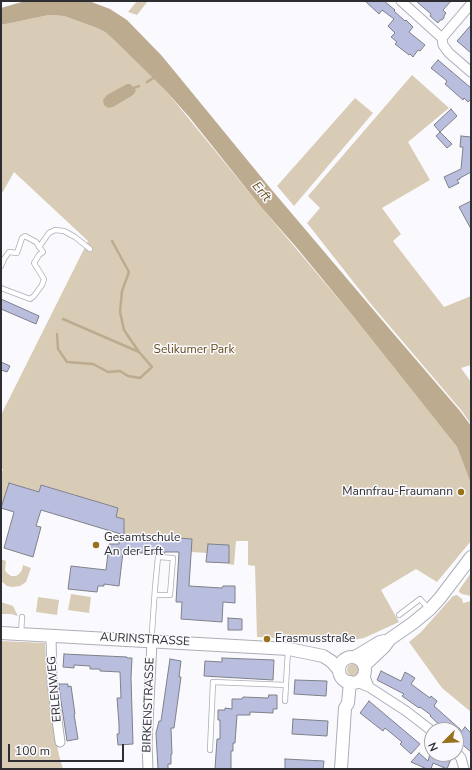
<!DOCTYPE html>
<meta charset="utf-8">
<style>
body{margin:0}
#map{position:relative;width:472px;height:770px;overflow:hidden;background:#fafafe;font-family:"Nunito Sans",sans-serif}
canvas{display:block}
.frame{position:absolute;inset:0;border:2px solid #2e2e32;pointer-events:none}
.north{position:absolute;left:424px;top:722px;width:40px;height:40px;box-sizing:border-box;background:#fafafe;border:1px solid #a8a8ac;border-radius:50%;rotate:246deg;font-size:11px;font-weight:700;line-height:16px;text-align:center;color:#2e2e32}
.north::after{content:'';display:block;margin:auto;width:14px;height:18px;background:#99711d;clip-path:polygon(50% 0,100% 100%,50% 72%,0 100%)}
.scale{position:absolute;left:8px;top:744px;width:116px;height:18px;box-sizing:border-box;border:2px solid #2e2e32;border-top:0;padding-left:5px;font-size:12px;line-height:14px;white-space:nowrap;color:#2e2e32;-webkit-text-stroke:3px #fafafe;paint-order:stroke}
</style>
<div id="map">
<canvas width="472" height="770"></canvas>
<div class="frame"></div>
<div class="north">N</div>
<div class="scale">100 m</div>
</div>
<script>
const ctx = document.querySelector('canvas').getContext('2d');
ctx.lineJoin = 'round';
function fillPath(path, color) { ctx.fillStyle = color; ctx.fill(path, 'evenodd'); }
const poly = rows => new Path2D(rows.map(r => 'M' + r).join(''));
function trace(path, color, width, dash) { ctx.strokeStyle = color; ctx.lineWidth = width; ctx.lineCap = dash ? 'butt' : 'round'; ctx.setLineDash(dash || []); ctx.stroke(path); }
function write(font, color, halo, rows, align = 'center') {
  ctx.font = font + ' "Nunito Sans",sans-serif'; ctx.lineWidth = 3; ctx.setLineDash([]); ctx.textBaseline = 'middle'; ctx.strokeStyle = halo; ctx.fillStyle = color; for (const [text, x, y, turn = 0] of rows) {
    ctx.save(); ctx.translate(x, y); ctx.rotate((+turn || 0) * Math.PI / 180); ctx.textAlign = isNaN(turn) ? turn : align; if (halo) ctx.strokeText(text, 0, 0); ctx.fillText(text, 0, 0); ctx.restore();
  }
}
fillPath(poly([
 [137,1,148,1,137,15,128,12],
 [49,15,64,16,97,28,105,32,114,40,167,92,261,207,357,321,457,447,471,484,471,541,437,582,416,569,381,590,399,622,364,638,353,640,340,642,257,637,255,566,248,565,248,541,236,541,234,565,228,564,229,545,208,544,207,553,191,552,191,539,165,537,164,540,123,538,124,519,116,517,118,508,84,498,75,498,76,495,41,485,38,493,1,508,1,475,3,469,1,468,1,415,88,241,14,172,1,195,1,25],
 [412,75,449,108,408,142,430,180,382,208,401,234,393,241,444,307,471,296,471,365,461,368,471,382,471,424,461,410,370,303,307,223,320,208,308,196],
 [355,98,373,113,294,206,277,186],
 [1,559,6,561,5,570,7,573,11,576,16,576,19,574,22,570,23,565,31,568,26,582,20,586,12,587,7,586,1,581],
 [471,573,471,596,462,594,459,592,459,590],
 [71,594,91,597,89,613,68,610],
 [457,595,462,599,463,603,471,601,471,712,442,688,409,642,421,632,453,596],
 [38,597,59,600,57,615,36,612],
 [1,602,13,606,18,616,11,614,1,614],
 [1,641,45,643,47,685,53,726,59,755,63,769,1,769],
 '347 670a6 6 0 1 1 12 0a6 6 0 1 1-12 0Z'
]), '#d9ccb6');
fillPath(poly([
 [25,1,89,1,110,9,127,20,162,56,271,189,393,333,460,411,469,423,471,427,471,484,457,447,357,321,297,248,261,207,190,118,167,92,114,40,105,32,97,28,64,16,49,15,1,25,1,8],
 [127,84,130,84,134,88,136,91,133,95,113,107,108,108,104,105,103,100,107,95]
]), '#bcab8e');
trace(poly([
 [147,82,155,77],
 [134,88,139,86],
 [112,241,129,272,122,291,120,312,124,330,139,352],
 [57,334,58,349,67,362,93,364,108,372,120,371,128,376,140,378,152,367,139,352,63,319]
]), '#bcab8e', 2.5);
const building = poly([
 [365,1,384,1,395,10,394,11,405,21,406,20,413,27,409,32,425,45,420,51,418,50,413,57,410,54,409,55,395,44,397,42,391,37,395,33,388,26,394,19,382,10,379,14,365,1],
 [416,1,451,1,443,10,446,13,444,16,444,18,442,20,440,20,438,23,430,16,431,14,416,1],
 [471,25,471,53,457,41,471,25],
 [438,60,471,88,471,99,468,102,464,98,463,100,445,84,447,81,431,68,438,60],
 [451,109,457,116,440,132,434,125,451,109],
 [440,132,452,144,447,148,436,136,440,132],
 [461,136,471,137,471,172,460,178,460,179,457,180,459,183,449,188,444,177,461,169,463,147,460,147,461,136],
 [471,201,471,229,459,207,471,201],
 [1,299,39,316,36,324,1,309,1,299],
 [1,362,10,366,7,372,1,370,1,362],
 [9,483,39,492,41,485,118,508,116,517,124,519,124,535,41,510,36,526,41,527,33,557,4,548,14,512,1,508,9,483],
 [119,537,164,540,164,537,192,539,189,586,222,588,223,586,235,586,235,603,223,602,222,622,181,619,182,602,176,602,179,552,165,552,164,554,123,552,119,586,104,584,104,586,98,586,97,592,68,589,71,566,106,570,109,544,119,544,119,537],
 [208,544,229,545,229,563,206,562,208,544],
 [228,618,242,619,242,630,228,630,228,618],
 [64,654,127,657,127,658,132,658,131,678,133,744,118,745,117,734,119,734,119,724,117,698,121,698,120,672,100,671,100,669,90,669,90,666,74,665,74,668,63,667,64,654],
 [222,658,274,660,273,680,204,676,205,661,222,662,222,658],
 [170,659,181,661,179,677,181,677,174,728,171,728,172,754,171,754,171,764,168,764,168,769,158,769,156,733,159,721,161,721,170,659],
 [381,671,401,681,405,672,415,678,411,684,430,698,431,696,437,701,434,706,461,730,445,730,430,716,431,715,420,707,419,708,402,696,404,694,377,680,381,671],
 [295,680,327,681,326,696,294,694,295,680],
 [59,684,68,684,68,687,71,686,75,714,74,714,78,739,67,741,59,688,59,684],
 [269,695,277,695,277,709,273,709,273,713,250,712,250,715,237,715,235,743,233,743,233,751,231,751,231,769,215,769,217,739,220,739,220,720,218,720,218,710,225,710,225,708,232,709,232,699,242,699,243,697,268,698,269,695],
 [369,701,420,744,411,754,400,744,402,742,385,728,383,731,360,713,369,701],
 [293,719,328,721,327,736,292,734,293,719],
 [465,727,471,733,471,752,456,739,456,738,465,727],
 [419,753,428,761,430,754,439,754,451,759,447,769,433,763,431,769,427,769,411,762,419,753],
 [285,759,324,761,323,769,285,769,285,759]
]);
fillPath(building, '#babede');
trace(building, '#7e8089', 1);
const service = poly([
 [39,247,49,233,55,230,64,231,75,237,90,249],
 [1,266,4,259,9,252,17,253,22,238,25,236,36,242,43,252,39,255,34,263,44,279,42,285,34,296,30,299,1,288],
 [399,615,420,599,429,609],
 [152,632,155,588,158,557,173,558,170,595,155,595],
 [21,634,22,617],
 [285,701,288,650],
 [210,750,213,682,286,685]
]);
const minor = poly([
 [401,1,442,38,443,45,449,53,471,72],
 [442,38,471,4],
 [51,635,52,683,60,742],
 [364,674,369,687],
 [357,682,364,685,369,687,406,711,432,731],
 [456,752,461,758,464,769],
 [148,769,147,744,152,641]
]);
const secondary = poly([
 [1,633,289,649,323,656,331,661,339,670],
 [355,657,380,642,385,641],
 '339 670a13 13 0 1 1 26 0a13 13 0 1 1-26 0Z',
 [364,666,384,647,390,639,413,623,430,609,440,598,471,557],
 [341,769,345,708,348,703,350,682]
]);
trace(service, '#acaeb7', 6);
trace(minor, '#acaeb7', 11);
trace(secondary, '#acaeb7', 14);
trace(service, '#fff', 4.5);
trace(minor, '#fff', 9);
trace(secondary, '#fff', 12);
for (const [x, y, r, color] of [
 [461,492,4,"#99711d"],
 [96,545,4,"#99711d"],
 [267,639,4,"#99711d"]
]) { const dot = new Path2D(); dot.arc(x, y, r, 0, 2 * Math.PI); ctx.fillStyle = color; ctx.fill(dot); trace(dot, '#fafafe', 1.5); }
write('12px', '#654c19', '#fafafe', [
 ["Selikumer Park",194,350]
]);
write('12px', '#2e2e32', '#fafafe', [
 ["Mannfrau-Fraumann",453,492,"right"],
 ["Gesamtschule",104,538],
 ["An der Erft",104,552],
 ["Erasmusstraße",275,639]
], 'left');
write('12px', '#2e2e32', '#fafafe', [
 ["AURINSTRASSE",145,640,3],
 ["ERLENWEG",55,689,-95],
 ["BIRKENSTRASSE",149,705,-88]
]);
write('italic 13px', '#6d5321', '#fafafe', [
 ["Erft",261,192,50]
]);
</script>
